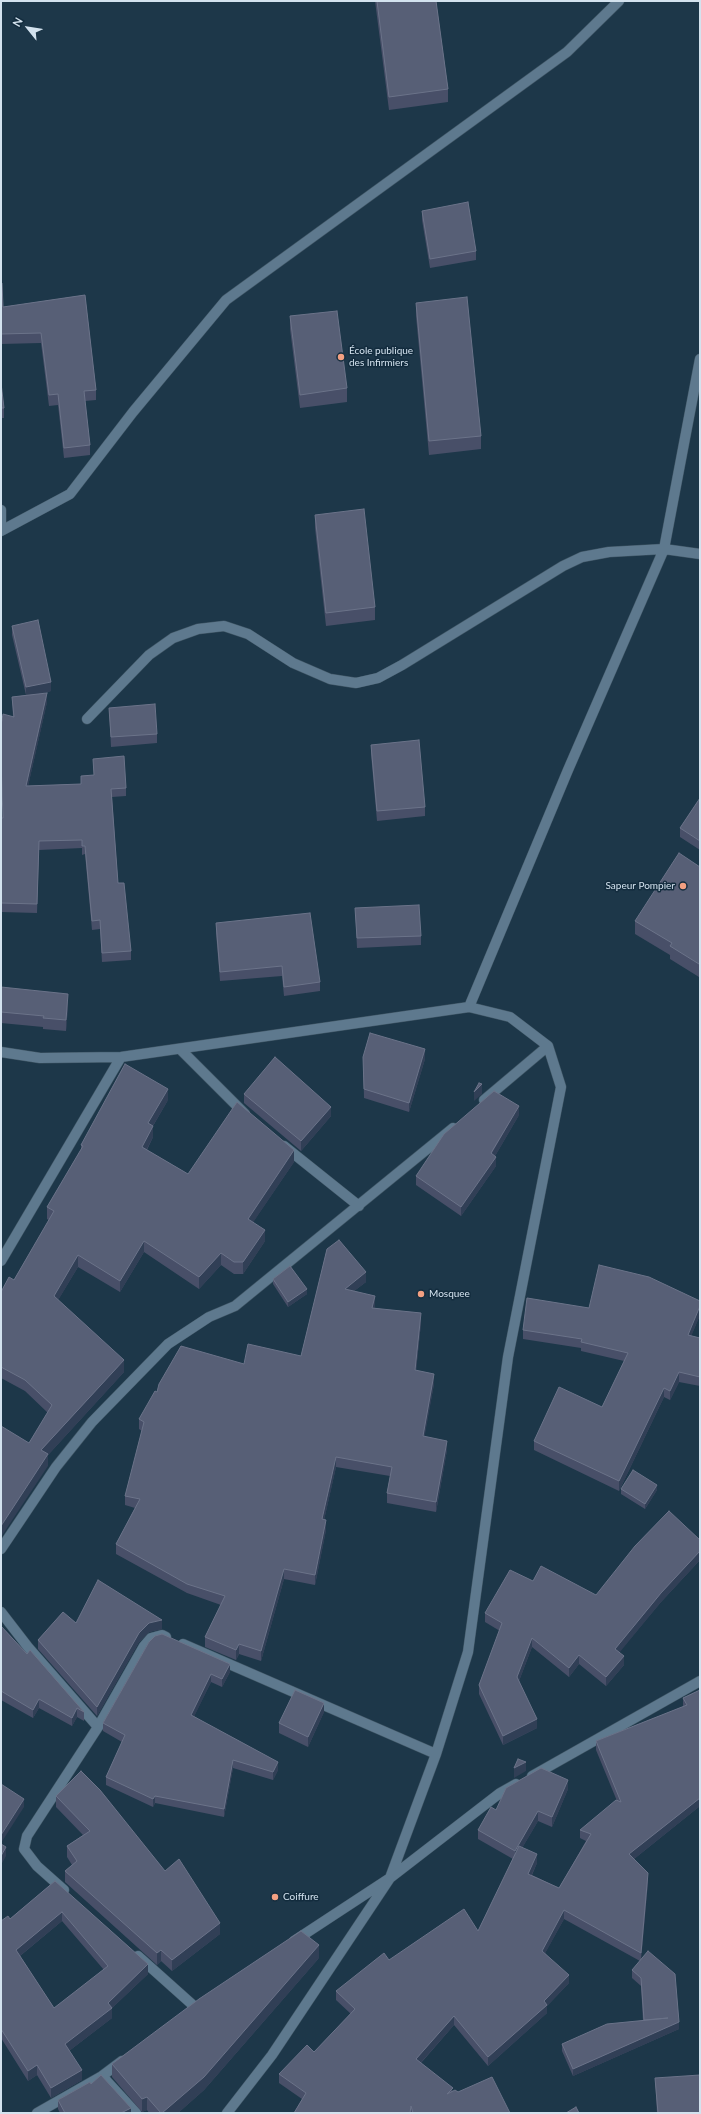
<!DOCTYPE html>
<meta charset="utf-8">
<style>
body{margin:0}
#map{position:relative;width:701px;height:2114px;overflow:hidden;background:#1d3749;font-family:Lato,sans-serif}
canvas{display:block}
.frame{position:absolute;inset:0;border:2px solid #d3e2ee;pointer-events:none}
.north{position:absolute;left:8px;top:8px;width:40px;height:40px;-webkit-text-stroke:3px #132c3e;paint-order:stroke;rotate:300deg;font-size:11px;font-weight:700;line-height:16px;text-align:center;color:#d3e2ee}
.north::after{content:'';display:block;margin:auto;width:14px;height:18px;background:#d3e2ee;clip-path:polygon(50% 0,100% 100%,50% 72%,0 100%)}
</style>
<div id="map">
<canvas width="701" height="2114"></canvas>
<div class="frame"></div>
<div class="north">N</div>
</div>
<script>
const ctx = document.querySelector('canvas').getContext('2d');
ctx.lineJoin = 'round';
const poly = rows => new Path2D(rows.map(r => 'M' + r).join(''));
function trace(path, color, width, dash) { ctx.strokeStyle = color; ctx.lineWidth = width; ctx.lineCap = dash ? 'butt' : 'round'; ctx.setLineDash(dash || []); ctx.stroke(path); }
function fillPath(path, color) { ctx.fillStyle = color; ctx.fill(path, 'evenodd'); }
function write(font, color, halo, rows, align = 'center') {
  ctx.font = font + ' Lato,sans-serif'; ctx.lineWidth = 3; ctx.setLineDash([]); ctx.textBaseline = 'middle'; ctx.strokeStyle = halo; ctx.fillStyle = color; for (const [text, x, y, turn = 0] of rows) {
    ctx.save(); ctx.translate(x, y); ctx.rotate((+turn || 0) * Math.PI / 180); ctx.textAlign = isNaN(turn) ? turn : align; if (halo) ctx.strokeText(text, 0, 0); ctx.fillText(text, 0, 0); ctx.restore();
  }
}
const minor = poly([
 [1,510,1,523],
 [1,531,70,494,133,412,226,300,567,52,619,1],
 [87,719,149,655,173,638,198,629,224,626,248,634,293,663,330,679,356,683,378,678,402,665,563,566,582,557,609,552,664,549,700,554],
 [469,1007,568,770,664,549,700,359],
 [180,1049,245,1114],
 [1,1052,40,1058,121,1057,469,1007,510,1017,548,1046,561,1087,508,1357,468,1652,436,1754,390,1878,272,2055,227,2113],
 [484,1100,548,1046],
 [284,1146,359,1206],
 [1,1261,121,1057],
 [1,1549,56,1467,92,1422,168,1344,209,1317,235,1306,453,1128],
 [1,1612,28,1647,98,1727],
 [183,1644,436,1754],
 [532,1776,700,1681],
 [64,1890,37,1866,24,1849,27,1836,98,1727,144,1646,151,1638,162,1635,166,1637],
 [294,1941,390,1878,500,1793,516,1784],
 [138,1956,195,2007],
 [102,2076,136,2113],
 [37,2113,102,2076,122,2061]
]);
trace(minor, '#3f5564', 11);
trace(minor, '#5e798e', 10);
fillPath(poly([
 [375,1,436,1,448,89,448,102,389,110],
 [422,211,476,251,476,260,430,268,422,220],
 [1,283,3,307,85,295,96,390,96,400,85,401,90,445,90,455,64,458,58,405,49,406,41,343,1,344],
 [416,303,481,436,481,449,429,455,416,316],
 [290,316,347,388,347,402,300,408,290,329],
 [1,383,4,408,4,418,1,418],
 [315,515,375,607,375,620,326,626,315,528],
 [12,626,51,691,38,694,47,702,28,786,81,784,81,776,94,775,93,759,126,788,126,796,112,797,118,883,131,951,131,960,102,962,100,929,92,930,85,854,82,855,82,848,39,850,37,913,1,912,1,818,2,818,13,717,12,697,26,695,12,635],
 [109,708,157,734,157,743,111,747],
 [371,745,425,807,425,816,377,821,371,754],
 [700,798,700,850,680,837,680,828],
 [700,867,699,977,670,959,670,955,635,934,635,921],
 [355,908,421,936,421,945,357,948],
 [216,923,320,982,320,991,284,996,282,976,220,981,216,933],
 [1,987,68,1006,66,1031,43,1029,43,1027,1,1023],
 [363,1057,425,1059,409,1112,364,1098],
 [244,1094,331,1116,301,1151,244,1103],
 [168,1100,153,1126,153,1137,147,1150,188,1174,294,1162,253,1222,265,1241,243,1274,234,1274,221,1265,199,1289,144,1252,120,1292,78,1267,58,1300,124,1372,48,1455,48,1466,29,1443,48,1413,25,1391,1,1378,1,1292,14,1280,49,1220,47,1219,47,1207,81,1150,81,1145],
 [519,1115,495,1156,496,1166,461,1216,416,1185,416,1176],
 [327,1249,366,1282,354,1291,375,1306,374,1308,421,1323,416,1371,434,1384,424,1437,447,1450,436,1512,387,1503,387,1493,390,1476,336,1467,324,1520,326,1530,315,1585,284,1579,261,1661,239,1654,236,1660,205,1647,205,1637,221,1605,187,1593,116,1554,116,1544,135,1508,125,1505,125,1496,142,1431,139,1429,139,1419,157,1392,244,1364,301,1356],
 [273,1279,307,1294,288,1307,273,1284],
 [589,1308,700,1315,691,1336,700,1338,700,1386,679,1382,670,1400,664,1397,619,1491,534,1450,534,1441,602,1407,624,1361,581,1351,581,1348,523,1339,523,1330],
 [621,1489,657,1490,645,1509,621,1494],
 [700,1540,700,1560,661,1602,619,1652,624,1665,606,1686,579,1664,569,1677,532,1647,519,1681,537,1728,503,1745,479,1694,479,1685,500,1631,485,1622,485,1613,533,1581,596,1595],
 [76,1623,162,1629,149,1632,139,1642,97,1716,38,1649,38,1640],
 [1,1626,27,1654,84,1712,84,1721,77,1717,72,1726,39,1708,33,1718,1,1700],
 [149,1642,230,1672,222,1687,211,1682,194,1716,278,1770,273,1780,233,1768,224,1817,155,1803,153,1807,106,1785,106,1777,122,1742,103,1731,103,1723],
 [700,1690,700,1806,634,1859,648,1882,641,1959,679,2029,573,2076,562,2051,562,2044,643,2021,641,1986,632,1978,632,1970,640,1961,564,1919,545,1953,569,1983,547,2006,547,2013,488,2066,454,2025,421,2063,453,2091,458,2092,510,2113,294,2113,302,2099,279,2083,279,2074,314,2052,351,2014,336,2000,336,1991,389,1960,478,1931,513,1859,478,1839,478,1830,496,1810,568,1789,552,1827,538,1821,522,1848,537,1863,532,1875,559,1888,586,1841,580,1838,580,1830,617,1801,596,1750,596,1741,683,1707,683,1698],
 [324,1712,308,1747,279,1733,279,1723],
 [56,1796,165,1871,220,1934,172,1971,161,1961,157,1965,65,1882,65,1871,72,1865,67,1857,67,1846,83,1835,56,1807],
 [55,1881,148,1974,112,2008,112,2018,69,2051,82,2080,51,2098,37,2075,28,2081,1,2038,1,1921,10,1919],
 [62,1921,104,1970,54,2008,20,1956],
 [319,1958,204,2090,178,2113,149,2113,147,2110,142,2112,112,2077,112,2064],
 [655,2078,700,2113,657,2113],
 [91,2084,131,2113,60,2113,58,2109,58,2100]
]), '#484f68');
fillPath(poly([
 [51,682,51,691,26,697,26,687],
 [47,693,47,702,26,795,26,786],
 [700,962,700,976,699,977,699,964],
 [68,994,68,1006,66,1031,66,1020],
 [425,1049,425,1059,409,1112,409,1103],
 [482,1084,482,1094,474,1101,474,1092],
 [168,1089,168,1100,148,1134,148,1123],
 [519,1106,519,1115,491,1163,496,1157,496,1166,461,1216,461,1207],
 [331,1107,331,1116,301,1151,301,1141],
 [153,1126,153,1137,142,1158,142,1147],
 [294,1150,294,1162,248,1230,248,1219],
 [265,1230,265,1241,243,1274,243,1262],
 [144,1241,144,1252,120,1292,120,1281],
 [221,1253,221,1265,199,1289,199,1277],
 [78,1255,78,1267,54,1307,54,1296],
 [366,1272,366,1282,345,1298,345,1289],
 [307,1289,307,1294,288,1307,288,1302],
 [375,1296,375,1306,372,1318,372,1308],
 [700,1306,700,1315,688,1344,688,1335],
 [421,1313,421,1323,415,1380,415,1370],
 [124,1360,124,1372,48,1455,48,1466,1,1537,1,1526,41,1450],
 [679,1372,679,1382,670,1400,670,1391],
 [434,1374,434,1384,423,1446,423,1436],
 [664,1388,664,1397,619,1491,619,1481],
 [447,1441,447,1450,436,1512,436,1502],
 [336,1457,336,1467,322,1529,322,1519],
 [657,1485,657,1490,645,1509,645,1504],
 [326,1520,326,1530,315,1585,315,1575],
 [700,1551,700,1560,661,1602,615,1658,615,1649,661,1593],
 [284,1569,284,1579,261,1661,261,1651],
 [162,1620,162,1629,149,1632,139,1642,97,1716,97,1707,139,1633,149,1623],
 [532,1638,532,1647,517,1686,517,1677],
 [239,1644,239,1654,236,1660,236,1650],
 [579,1655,579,1664,569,1677,569,1668],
 [624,1656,624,1665,606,1686,606,1677],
 [230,1664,230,1672,222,1687,222,1679],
 [211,1674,211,1682,191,1723,191,1715],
 [39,1699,39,1708,33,1718,33,1710],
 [324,1703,324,1712,308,1747,308,1737],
 [77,1708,77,1717,72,1726,72,1718],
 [537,1719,537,1728,503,1745,503,1736],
 [233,1760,233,1768,224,1817,224,1809],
 [278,1762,278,1770,273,1780,273,1772],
 [526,1762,526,1771,514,1778,514,1768],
 [568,1780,568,1789,552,1827,552,1817],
 [155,1796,155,1803,153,1807,153,1799],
 [700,1798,700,1806,629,1863,629,1854],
 [24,1799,24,1807,1,1843,1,1835],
 [538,1811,538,1821,515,1860,515,1851],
 [6,1847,6,1856,1,1865,1,1856],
 [537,1854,537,1863,528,1882,528,1874],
 [648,1873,648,1882,641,1962,641,1953],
 [564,1910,564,1919,542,1959,542,1951],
 [62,1912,62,1921,16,1959,16,1950],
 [220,1923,220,1934,172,1971,172,1960],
 [319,1945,319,1958,204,2090,178,2113,162,2113],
 [161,1950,161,1961,157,1965,157,1953],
 [148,1964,148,1974,112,2008,112,2018,65,2054,65,2044],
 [569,1975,569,1983,547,2006,547,2013,488,2066,488,2057,544,2001],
 [454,2016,454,2025,416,2068,416,2059],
 [679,2022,679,2029,573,2076,573,2069],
 [37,2065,37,2075,28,2081,28,2071],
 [82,2070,82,2080,51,2098,51,2088],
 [147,2097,147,2110,142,2112,142,2099],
 [131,2108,131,2113,121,2113]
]), '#313f56');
const building = poly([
 [377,1,436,1,448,89,389,97,377,1],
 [468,202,476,251,430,259,422,211,468,202],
 [1,283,2,283,3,307,85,295,96,390,84,391,90,445,64,448,58,394,49,395,41,333,1,334,1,283],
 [467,297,481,436,429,441,416,303,467,297],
 [337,311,347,388,300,395,290,316,337,311],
 [1,383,4,408,1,408,1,383],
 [364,509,375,607,326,613,315,515,364,509],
 [38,620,51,682,26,687,12,626,38,620],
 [47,693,26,786,81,784,81,776,94,775,93,759,124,756,126,788,111,789,118,883,124,883,131,951,102,953,100,920,92,921,85,846,82,846,82,840,39,841,37,904,1,903,1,818,3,818,1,761,1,725,3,714,14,717,12,697,47,693],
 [155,704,157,734,111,737,109,708,155,704],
 [419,740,425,807,377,811,371,745,419,740],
 [700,798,700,841,680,828,700,798],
 [679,853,700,867,700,962,699,964,670,946,672,943,635,921,679,853],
 [419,905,421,936,357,938,355,908,419,905],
 [310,913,320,982,284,987,282,966,220,972,216,923,310,913],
 [1,987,68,994,66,1020,43,1018,44,1016,1,1012,1,987],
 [370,1033,425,1049,409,1103,364,1089,363,1057,370,1033],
 [275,1057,331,1107,301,1141,244,1094,275,1057],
 [125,1064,168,1089,148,1123,153,1126,142,1147,188,1174,237,1102,294,1150,248,1219,265,1230,243,1262,234,1262,221,1253,199,1277,144,1241,120,1281,78,1255,54,1296,124,1360,41,1450,48,1454,1,1526,1,1426,29,1443,52,1405,25,1380,1,1367,1,1292,9,1277,14,1280,54,1211,47,1207,83,1146,81,1145,125,1064],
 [479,1083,482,1084,474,1092,479,1083],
 [494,1091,519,1106,491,1153,496,1157,461,1207,416,1176,444,1134,494,1091],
 [339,1240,366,1272,345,1289,375,1296,372,1308,421,1313,415,1370,434,1374,423,1436,447,1441,436,1502,387,1493,392,1467,336,1457,322,1519,326,1520,315,1575,284,1569,261,1651,239,1644,236,1650,205,1637,225,1596,187,1584,116,1544,140,1499,125,1496,144,1422,139,1419,155,1391,157,1392,159,1384,181,1346,244,1364,248,1344,301,1356,327,1249,339,1240],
 [599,1265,649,1277,700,1301,700,1306,688,1335,700,1338,700,1377,679,1372,670,1391,664,1388,619,1481,534,1441,559,1387,602,1407,628,1353,581,1342,582,1339,523,1330,527,1298,589,1308,599,1265],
 [290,1266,307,1289,288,1302,273,1279,290,1266],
 [633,1470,657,1485,645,1504,621,1489,633,1470],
 [669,1511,700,1540,700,1551,661,1593,615,1649,624,1656,606,1677,579,1655,569,1668,532,1638,517,1677,537,1719,503,1736,479,1685,502,1623,485,1613,510,1570,533,1581,541,1566,596,1595,635,1546,669,1511],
 [98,1580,162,1620,149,1623,139,1633,97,1707,38,1640,63,1612,76,1623,98,1580],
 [1,1626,27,1654,30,1650,84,1712,77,1708,72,1718,39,1699,33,1710,1,1691,1,1626],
 [162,1634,230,1664,222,1679,211,1674,191,1715,278,1762,273,1772,233,1760,224,1809,155,1796,153,1799,106,1777,125,1735,103,1723,149,1642,155,1636,162,1634],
 [295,1690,324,1703,308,1737,279,1723,295,1690],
 [700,1690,700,1798,629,1854,648,1873,641,1953,564,1910,542,1951,569,1975,544,2001,547,2005,488,2057,454,2016,416,2059,453,2088,447,2094,455,2090,458,2092,492,2077,510,2113,413,2113,411,2106,410,2113,294,2113,306,2093,279,2074,307,2045,314,2052,355,2009,336,1991,384,1953,389,1960,464,1909,478,1931,519,1846,537,1854,528,1874,559,1888,591,1834,580,1830,616,1800,621,1802,596,1741,687,1705,683,1698,700,1690],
 [518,1759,526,1762,514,1768,518,1759],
 [541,1768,568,1780,552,1817,538,1811,515,1851,478,1830,491,1807,496,1810,506,1788,541,1768],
 [81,1771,100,1790,165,1871,179,1859,220,1923,172,1960,161,1950,157,1953,65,1871,77,1861,67,1846,90,1831,56,1796,81,1771],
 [1,1784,24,1799,1,1835,1,1784],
 [1,1844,6,1847,1,1856,1,1844],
 [55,1881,148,1964,108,2003,112,2008,65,2044,82,2070,51,2088,37,2065,28,2071,1,2029,1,1921,8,1916,10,1919,55,1881],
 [62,1912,108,1966,54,2008,16,1950,62,1912],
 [301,1931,319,1945,204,2077,162,2113,161,2113,147,2097,142,2099,112,2064,199,1999,301,1931],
 [648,1951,675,1974,679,2022,573,2069,562,2044,607,2024,668,2018,644,2020,641,1978,632,1970,648,1951],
 [101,2075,131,2108,121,2113,65,2113,58,2100,90,2082,91,2084,101,2075],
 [700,2075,700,2113,658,2113,655,2078,700,2075],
 [576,2107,579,2113,566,2113,576,2107]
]);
fillPath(building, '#575f76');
trace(building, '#6b7389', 1);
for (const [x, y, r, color] of [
 [341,357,4,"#f3a082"],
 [683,886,4,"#f3a082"],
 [421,1294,4,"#f3a082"],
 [275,1897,4,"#f3a082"]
]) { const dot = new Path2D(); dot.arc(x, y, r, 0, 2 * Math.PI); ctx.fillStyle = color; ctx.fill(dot); trace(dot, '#132c3e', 1.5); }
write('10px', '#d3e2ee', '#132c3e', [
 ["École publique",349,351],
 ["des Infirmiers",349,363],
 ["Sapeur Pompier",675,886,"right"],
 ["Mosquee",429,1294],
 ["Coiffure",283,1897]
], 'left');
</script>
